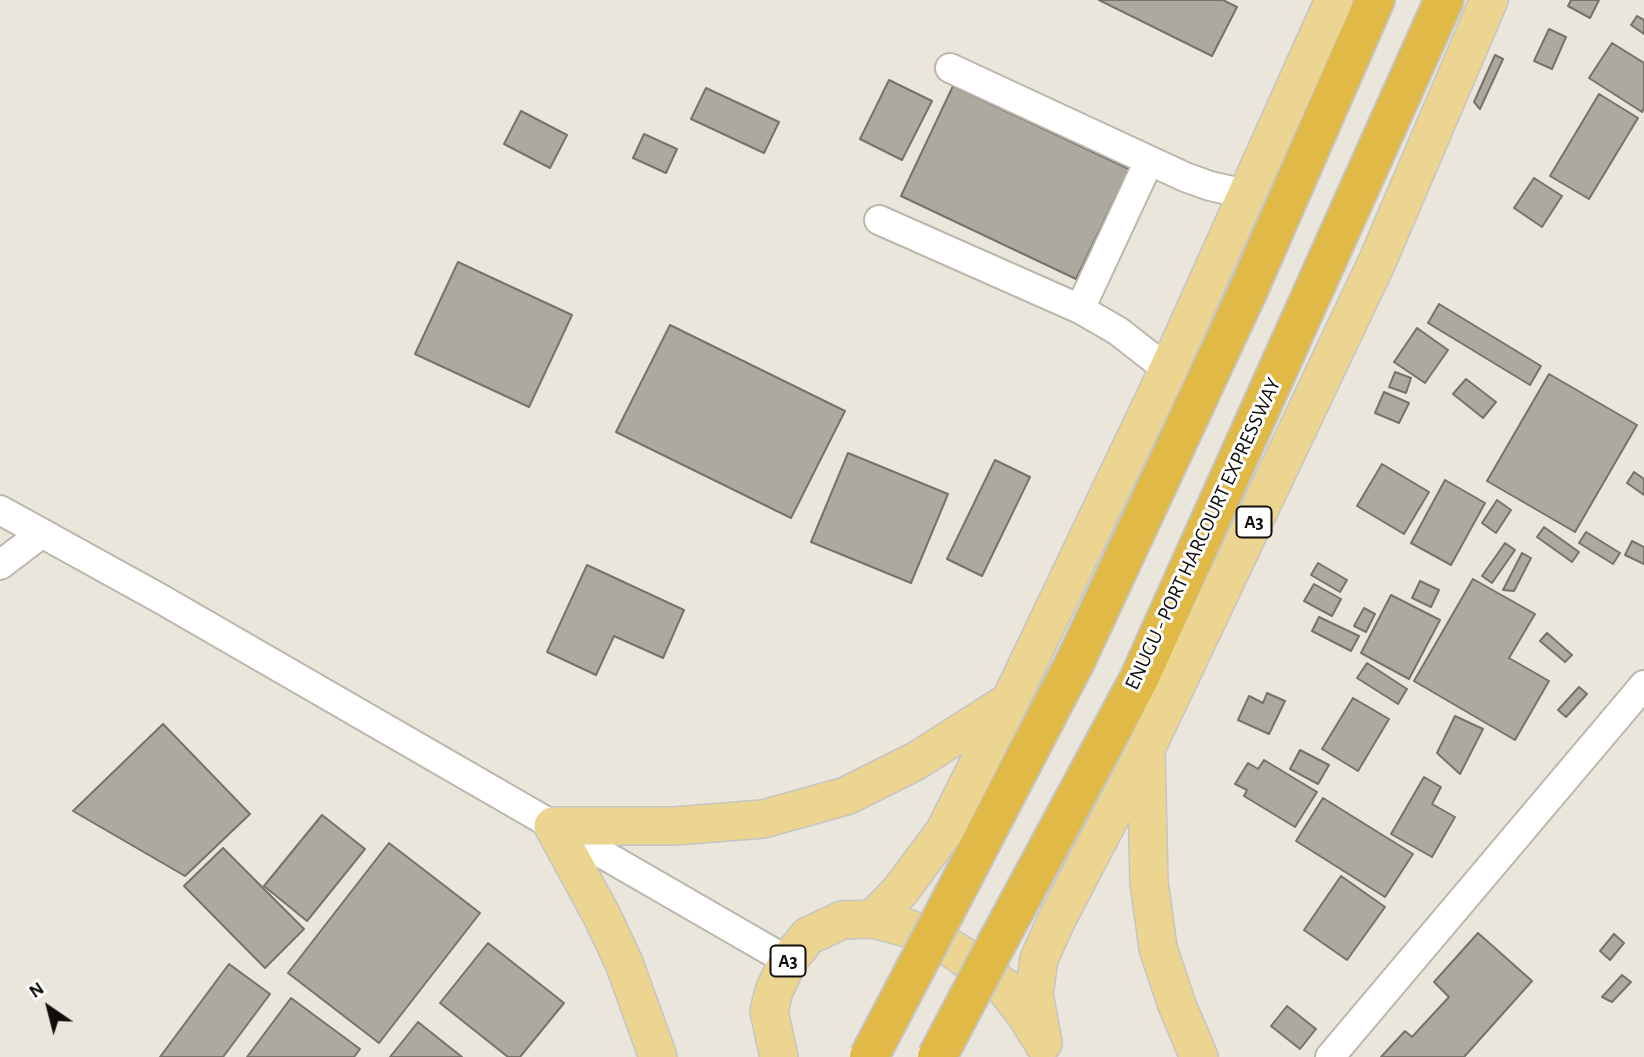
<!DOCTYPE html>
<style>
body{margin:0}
#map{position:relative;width:1644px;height:1057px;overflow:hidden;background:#eae6dc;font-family:"Alegreya Sans",sans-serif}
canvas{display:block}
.north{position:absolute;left:14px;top:973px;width:70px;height:70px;-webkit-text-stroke:5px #fff;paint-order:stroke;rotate:325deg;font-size:19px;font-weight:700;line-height:28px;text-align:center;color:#0f0e0b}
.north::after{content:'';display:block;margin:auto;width:24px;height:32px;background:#0f0e0b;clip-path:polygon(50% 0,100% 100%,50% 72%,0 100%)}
</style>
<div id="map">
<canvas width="1644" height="1057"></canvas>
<div class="north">N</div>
</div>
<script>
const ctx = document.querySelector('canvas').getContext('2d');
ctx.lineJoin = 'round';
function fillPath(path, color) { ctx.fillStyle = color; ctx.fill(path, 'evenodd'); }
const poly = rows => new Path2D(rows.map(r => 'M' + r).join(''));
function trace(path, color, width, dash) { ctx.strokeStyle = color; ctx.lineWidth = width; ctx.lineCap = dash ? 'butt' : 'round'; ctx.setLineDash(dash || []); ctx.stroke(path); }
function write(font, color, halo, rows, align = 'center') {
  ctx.font = font + ' "Alegreya Sans",sans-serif'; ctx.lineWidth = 6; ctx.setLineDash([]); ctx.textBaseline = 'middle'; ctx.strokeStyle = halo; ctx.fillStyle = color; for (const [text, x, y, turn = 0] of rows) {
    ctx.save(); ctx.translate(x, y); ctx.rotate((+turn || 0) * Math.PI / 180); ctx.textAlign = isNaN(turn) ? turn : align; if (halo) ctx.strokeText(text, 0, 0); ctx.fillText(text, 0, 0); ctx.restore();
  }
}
const building = poly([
 [1099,0,1223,0,1237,7,1212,56,1099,0],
 [1571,0,1599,0,1590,18,1568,6,1571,0],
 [1637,16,1644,20,1644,34,1631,25,1637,16],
 [1549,29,1566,37,1552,69,1534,61,1549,29],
 [1612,43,1644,63,1644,108,1642,112,1589,78,1612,43],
 [1495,55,1503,59,1480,109,1474,102,1495,55],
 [889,80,932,101,902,160,860,139,889,80],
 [953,86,1129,169,1076,279,901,196,953,86],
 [706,88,779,122,764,153,691,119,706,88],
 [1599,94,1638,118,1589,199,1550,176,1599,94],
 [521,111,567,135,550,168,504,144,521,111],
 [644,134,677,149,666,173,633,158,644,134],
 [1534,178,1562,196,1542,227,1514,208,1534,178],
 [458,262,572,315,529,407,415,354,458,262],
 [1439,304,1541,366,1530,385,1428,323,1439,304],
 [670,325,845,411,791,518,616,432,670,325],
 [1417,328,1448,350,1425,383,1394,362,1417,328],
 [1395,372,1411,378,1406,393,1389,387,1395,372],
 [1549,374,1637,425,1575,532,1487,481,1549,374],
 [1466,379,1496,402,1483,418,1453,394,1466,379],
 [1384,392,1409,403,1399,423,1375,413,1384,392],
 [848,453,948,494,911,583,811,542,848,453],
 [995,460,1030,477,982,576,947,559,995,460],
 [1382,464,1429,492,1404,534,1357,506,1382,464],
 [1634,472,1644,479,1644,495,1627,483,1634,472],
 [1445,480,1485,503,1451,565,1411,543,1445,480],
 [1497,500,1511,510,1496,533,1482,523,1497,500],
 [1544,527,1579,552,1572,562,1537,537,1544,527],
 [1586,532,1620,553,1613,564,1579,543,1586,532],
 [1632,541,1644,547,1644,564,1625,555,1632,541],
 [1505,543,1515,550,1492,583,1482,576,1505,543],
 [1522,553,1531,558,1514,591,1503,590,1522,553],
 [1318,563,1347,580,1340,592,1311,575,1318,563],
 [587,565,684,610,663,658,614,636,596,675,547,652,587,565],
 [1473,579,1535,614,1509,658,1549,681,1515,740,1414,681,1473,579],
 [1420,581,1439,590,1431,607,1412,598,1420,581],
 [1314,584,1341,599,1332,616,1304,601,1314,584],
 [1391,595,1440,620,1409,679,1361,653,1391,595],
 [1364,608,1375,614,1366,632,1354,626,1364,608],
 [1319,617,1359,636,1351,651,1312,631,1319,617],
 [1547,633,1572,655,1565,662,1540,641,1547,633],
 [1367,663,1407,689,1398,704,1357,678,1367,663],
 [1579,687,1587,694,1566,717,1558,710,1579,687],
 [1267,693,1285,701,1269,734,1238,720,1249,696,1263,703,1267,693],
 [1353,698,1389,719,1358,771,1322,749,1353,698],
 [1455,716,1483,729,1460,774,1437,753,1455,716],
 [163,724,250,814,185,876,73,811,163,724],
 [1300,750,1329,765,1318,784,1290,769,1300,750],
 [1264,760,1317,792,1295,827,1244,796,1247,790,1235,784,1248,763,1258,769,1264,760],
 [1424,777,1441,787,1432,804,1455,817,1432,857,1391,834,1424,777],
 [1323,798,1413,854,1385,897,1296,841,1323,798],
 [322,815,365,849,307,921,264,886,322,815],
 [389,843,480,913,379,1043,288,973,389,843],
 [223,848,304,929,265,968,184,886,223,848],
 [1341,876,1385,907,1347,960,1304,930,1341,876],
 [1478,933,1532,981,1464,1057,1381,1057,1405,1031,1412,1037,1449,997,1434,982,1478,933],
 [1614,934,1624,943,1610,960,1600,951,1614,934],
 [488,943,564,1003,520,1057,508,1057,440,1003,488,943],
 [229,964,270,994,223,1057,160,1057,229,964],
 [1622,975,1631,982,1612,1002,1602,997,1622,975],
 [291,998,360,1049,354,1057,247,1057,291,998],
 [1287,1006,1316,1029,1300,1049,1271,1026,1287,1006],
 [418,1022,462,1057,390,1057,418,1022]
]);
fillPath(building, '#ada9a0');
trace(building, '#76736a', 2);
const minor = poly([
 [950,68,1185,177,1210,186,1246,194],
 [879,220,1080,309,1118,331,1168,370],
 [1080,309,1149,161],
 [0,510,161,599,788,961],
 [0,565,42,533],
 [1330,1057,1644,685]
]);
const major = poly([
 [1146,751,1149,882,1158,948,1177,1005,1199,1057],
 [873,919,901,890,944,832,1010,701,1168,370,1334,0],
 [1043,1043,1034,994,1039,959,1056,921,1146,749,1377,262,1489,0],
 [658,1057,624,963,602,916,553,826,675,826,763,819,846,796,916,761,1010,701],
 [779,1057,769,1011,774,991,788,961,808,936,842,920,873,919,907,928,938,940,961,955,1005,988,1026,1015,1037,1033]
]);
const highway = poly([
 [946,910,1077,658,1247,293,1375,0],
 [997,943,1139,679,1444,0]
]);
trace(minor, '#bbb7ad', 32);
trace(major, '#c5c5c4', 40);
trace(highway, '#c5c5c4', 42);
trace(minor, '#fff', 28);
trace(major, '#ecd591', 37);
trace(highway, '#e0b947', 38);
const highwayBridge = poly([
 [869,1057,946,910],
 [937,1057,997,943]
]);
trace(highwayBridge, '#c5c5c4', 42, []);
trace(highwayBridge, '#e0b947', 38);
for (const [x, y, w] of [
 [1254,522,35],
 [788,961,35]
]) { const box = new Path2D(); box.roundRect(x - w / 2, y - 15.5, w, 31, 5); ctx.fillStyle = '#fff'; ctx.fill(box); trace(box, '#0f0e0b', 2); }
write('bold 19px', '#0f0e0b', null, [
 ["A3",1254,522],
 ["A3",788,961]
]);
write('21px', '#0f0e0b', '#fff', [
 ["ENUGU - PORT HARCOURT EXPRESSWAY",1203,534,-65]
]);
</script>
